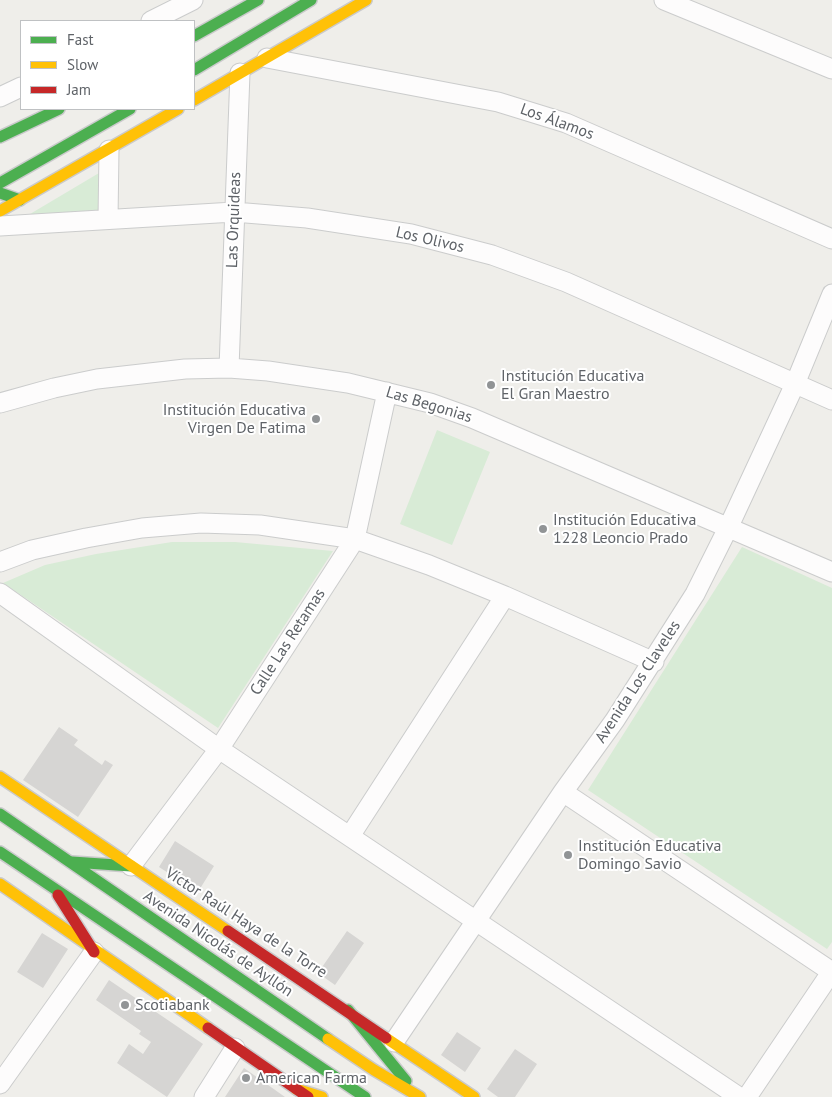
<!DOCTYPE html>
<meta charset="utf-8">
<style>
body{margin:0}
#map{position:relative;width:832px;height:1097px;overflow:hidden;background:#efeeea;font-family:"PT Sans",sans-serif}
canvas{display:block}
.legend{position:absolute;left:20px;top:20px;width:175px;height:90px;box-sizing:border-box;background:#fff;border:1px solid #bfc1c3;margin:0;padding:6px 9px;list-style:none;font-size:15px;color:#5f6368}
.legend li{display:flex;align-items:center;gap:10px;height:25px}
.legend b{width:25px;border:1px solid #bfc1c3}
</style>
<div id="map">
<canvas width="832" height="1097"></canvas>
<ul class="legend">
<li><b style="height:6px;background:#4caf50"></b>Fast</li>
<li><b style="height:6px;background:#ffc107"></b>Slow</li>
<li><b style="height:6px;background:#c62828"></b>Jam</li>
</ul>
</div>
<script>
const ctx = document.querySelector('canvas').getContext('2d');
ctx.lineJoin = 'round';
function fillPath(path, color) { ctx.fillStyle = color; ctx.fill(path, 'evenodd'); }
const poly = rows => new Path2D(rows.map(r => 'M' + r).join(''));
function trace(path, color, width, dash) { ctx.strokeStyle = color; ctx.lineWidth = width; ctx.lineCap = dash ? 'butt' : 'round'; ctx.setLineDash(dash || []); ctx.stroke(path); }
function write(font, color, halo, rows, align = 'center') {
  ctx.font = font + ' "PT Sans",sans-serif'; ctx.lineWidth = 4; ctx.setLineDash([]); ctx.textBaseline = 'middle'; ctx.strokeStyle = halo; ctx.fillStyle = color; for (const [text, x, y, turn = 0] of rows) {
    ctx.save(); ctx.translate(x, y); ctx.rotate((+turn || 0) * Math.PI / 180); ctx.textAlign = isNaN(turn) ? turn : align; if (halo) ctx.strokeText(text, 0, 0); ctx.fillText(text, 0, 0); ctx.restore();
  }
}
fillPath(poly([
 [99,173,99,212,25,217],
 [437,430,490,452,452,545,400,524],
 [172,542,235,542,333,551,218,728,3,583,45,565,96,554],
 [742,547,832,588,832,942,827,949,588,790]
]), '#d8ebd6');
fillPath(poly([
 [59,727,78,740,74,745,102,765,105,760,113,765,78,817,23,780],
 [175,841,214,866,198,892,159,867],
 [347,931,364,943,335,985,318,973],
 [42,933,68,949,43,988,17,972],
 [109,980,203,1044,167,1097,117,1063,129,1044,143,1054,151,1042,139,1034,141,1031,96,1000],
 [457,1032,481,1048,465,1072,441,1055],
 [515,1049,537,1064,515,1097,498,1097,487,1089],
 [244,1068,285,1097,225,1097]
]), '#d6d5d3');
const street = poly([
 [664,0,832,69],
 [151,21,193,0],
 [267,58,498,102,566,123,832,239],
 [0,97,21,87],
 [108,219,109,150],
 [0,226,234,212,307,218,411,234,492,255,566,282,832,400],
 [229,368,240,73],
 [0,403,54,388,97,379,185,369,229,368,268,371,348,383,430,403,472,418,832,572],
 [0,562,32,550,86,538,142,528,201,523,260,525,355,539,429,565,505,596,654,662],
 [0,593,219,749,739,1097],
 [563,792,832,972],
 [350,836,505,596],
 [131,866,219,749,355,539,387,392],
 [394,1042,563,792,615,720,695,594,729,526,795,384,832,294],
 [0,1084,94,952],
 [204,1097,235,1048],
 [747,1097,832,971]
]);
const fast = poly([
 [194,36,258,0],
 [194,70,311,0],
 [0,137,59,109],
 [0,183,130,109],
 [0,193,20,200],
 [0,814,328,1039],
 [0,852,365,1097],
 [72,862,131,866],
 [348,1010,406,1081]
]);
const slow = poly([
 [194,100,366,0],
 [0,211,178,109],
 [0,777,228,931],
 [0,884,208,1028],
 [386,1038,474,1097],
 [328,1039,374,1070,420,1097],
 [296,1089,322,1097]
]);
const jam = poly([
 [58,895,94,952],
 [228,931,386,1038],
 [208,1028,308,1097]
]);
trace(street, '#cbcccc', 21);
trace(fast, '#cacacb', 14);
trace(slow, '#cacacb', 14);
trace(jam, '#cacacb', 14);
trace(street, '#fdfcfc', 19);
trace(fast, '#4caf50', 11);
trace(slow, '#ffc107', 11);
trace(jam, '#c62828', 11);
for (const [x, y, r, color] of [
 [491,385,5,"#919496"],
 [316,419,5,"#919496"],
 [543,529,5,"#919496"],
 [568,855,5,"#919496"],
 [125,1005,5,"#919496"],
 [246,1078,5,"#919496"]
]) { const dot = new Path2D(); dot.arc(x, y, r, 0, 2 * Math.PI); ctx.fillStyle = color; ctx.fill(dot); trace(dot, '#fff', 2); }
write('16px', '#5f6368', '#fff', [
 ["Los Álamos",557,122,20],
 ["Las Orquideas",234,220,-88],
 ["Los Olivos",430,240,13],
 ["Las Begonias",429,405,17],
 ["Calle Las Retamas",288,642,-57],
 ["Avenida Los Claveles",638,682,-57],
 ["Víctor Raúl Haya de la Torre",246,923,33],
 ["Avenida Nicolás de Ayllón",218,944,34]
]);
write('16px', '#5f6368', '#fff', [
 ["Institución Educativa",501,376],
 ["El Gran Maestro",501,394],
 ["Institución Educativa",306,410,"right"],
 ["Virgen De Fatima",306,428,"right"],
 ["Institución Educativa",553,520],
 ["1228 Leoncio Prado",553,538],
 ["Institución Educativa",578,846],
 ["Domingo Savio",578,864],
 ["Scotiabank",135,1005],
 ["American Farma",256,1078]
], 'left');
</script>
